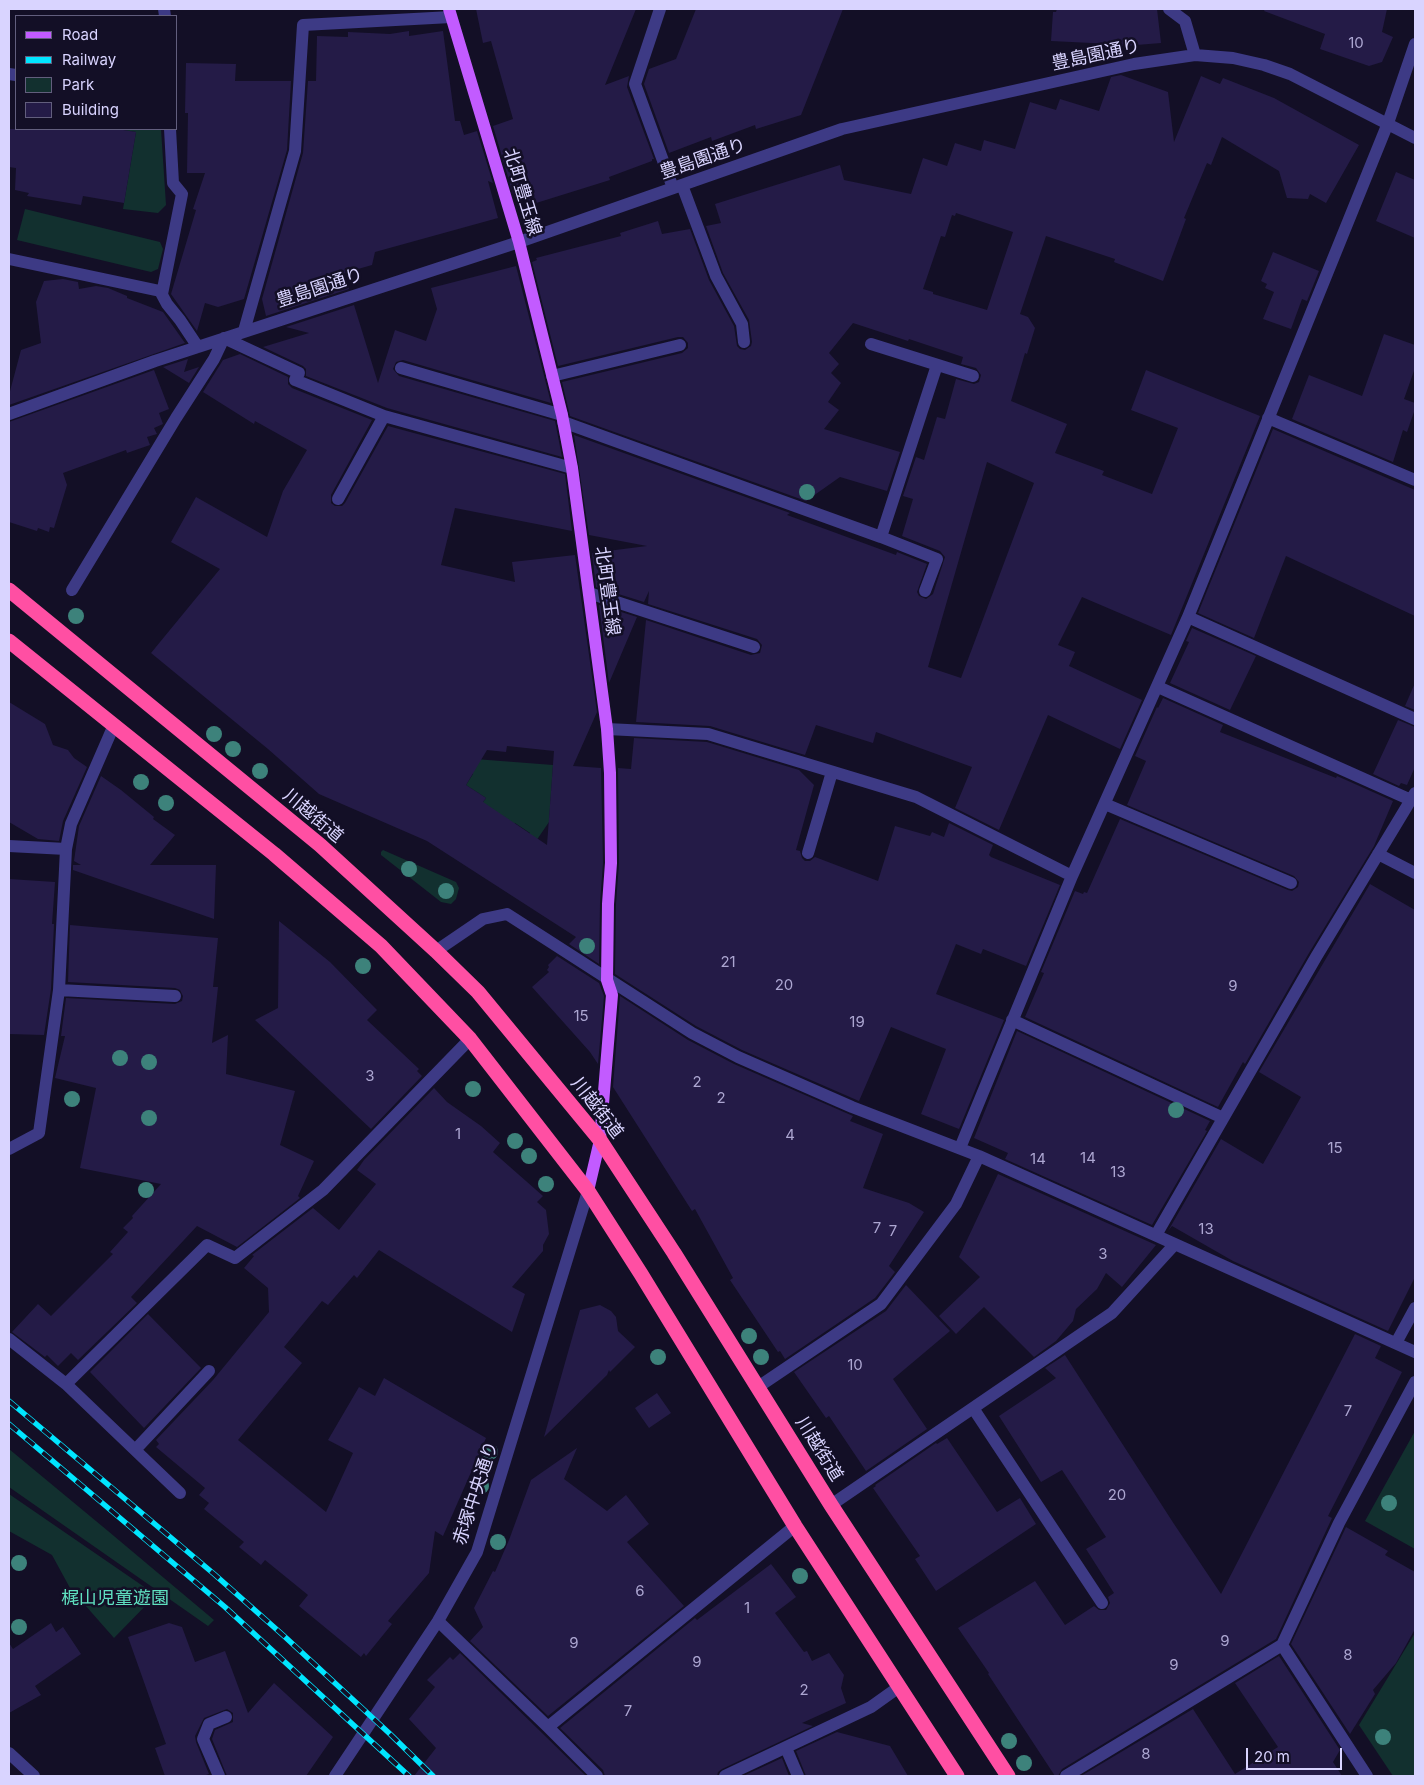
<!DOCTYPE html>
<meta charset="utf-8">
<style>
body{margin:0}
#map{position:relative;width:1424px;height:1785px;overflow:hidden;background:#130f26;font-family:Inter,sans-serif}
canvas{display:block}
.frame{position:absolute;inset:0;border:10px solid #d9d4ff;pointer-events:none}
.legend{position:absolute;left:15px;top:15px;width:162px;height:115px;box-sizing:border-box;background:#130f26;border:1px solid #625e7d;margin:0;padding:6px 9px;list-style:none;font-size:15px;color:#d9d4ff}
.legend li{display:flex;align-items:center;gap:10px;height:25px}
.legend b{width:25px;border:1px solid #625e7d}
.scale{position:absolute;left:1246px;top:1748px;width:96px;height:22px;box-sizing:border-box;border:2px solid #d9d4ff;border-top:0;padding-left:6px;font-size:15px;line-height:18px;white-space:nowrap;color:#d9d4ff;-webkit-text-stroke:4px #130f26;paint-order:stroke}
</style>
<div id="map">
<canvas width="1424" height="1785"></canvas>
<div class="frame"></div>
<ul class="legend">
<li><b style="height:6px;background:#c25bff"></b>Road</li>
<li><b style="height:6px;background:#00e5ff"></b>Railway</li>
<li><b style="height:14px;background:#12302f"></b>Park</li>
<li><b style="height:14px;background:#241b47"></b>Building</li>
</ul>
<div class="scale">20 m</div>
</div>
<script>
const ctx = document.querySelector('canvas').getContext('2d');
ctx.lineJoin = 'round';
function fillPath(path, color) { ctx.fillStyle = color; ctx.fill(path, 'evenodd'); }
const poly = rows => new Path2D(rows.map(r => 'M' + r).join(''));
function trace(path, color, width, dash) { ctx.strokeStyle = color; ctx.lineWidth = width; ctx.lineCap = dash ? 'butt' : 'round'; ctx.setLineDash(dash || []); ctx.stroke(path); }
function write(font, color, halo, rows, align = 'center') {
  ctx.font = font + ' Inter,"Noto Sans JP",sans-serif'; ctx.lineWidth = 5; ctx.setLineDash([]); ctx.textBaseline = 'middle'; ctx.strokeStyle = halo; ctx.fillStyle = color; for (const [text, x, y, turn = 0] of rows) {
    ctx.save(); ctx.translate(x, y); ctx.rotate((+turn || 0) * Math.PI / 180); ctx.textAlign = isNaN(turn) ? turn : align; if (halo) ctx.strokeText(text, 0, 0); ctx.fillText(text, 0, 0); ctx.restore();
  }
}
fillPath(poly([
 [117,129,161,129,166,205,158,213,123,209,136,132],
 [25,209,160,242,163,249,158,269,151,272,17,240],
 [436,756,553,765,549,822,536,841,529,836,530,833,515,823,513,826,478,809,486,798,466,785,473,774,452,760],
 [383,850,456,882,459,888,456,899,451,904,441,902,381,855,381,852],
 [1415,1431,1415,1549,1365,1521],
 [9,1449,108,1531,214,1620,208,1626,9,1487],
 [9,1494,156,1595,114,1638,70,1588,52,1555,9,1531],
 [1415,1633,1415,1776,1393,1776,1359,1725]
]), '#12302f');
fillPath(poly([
 [476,9,636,9,605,85,629,76,627,87,654,159,652,159,652,161,609,177,610,180,533,204,513,194,493,126,513,119,491,41,483,43],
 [696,9,843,9,801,115,756,129,755,125,712,141,711,137,669,153,644,84,649,69,676,59],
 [1057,9,1157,9,1161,43,1112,47,1112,44,1051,41,1053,12,1056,12],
 [1265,9,1387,9,1382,32,1393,37,1382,62,1369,66,1320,49,1325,34,1264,11],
 [409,31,409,36,443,31,455,121,460,121,464,135,477,131,493,183,488,181,498,218,375,252,372,265,344,273,349,289,266,316,262,299,303,153,308,81,316,81,317,36,348,37,348,32,390,34],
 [186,63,236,64,235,81,291,81,287,150,244,299,218,307,205,303,197,331,171,294,196,210,193,209,205,173,187,173,188,113,185,113],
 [1121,75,1168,92,1174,142,1201,76,1220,84,1223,78,1274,98,1359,145,1326,203,1310,194,1308,199,1287,198,1279,171,1222,137,1211,165,1207,163,1184,218,1186,219,1163,281,1114,262,1115,259,1046,236,1020,314,1028,317,1035,328,1027,354,1025,353,1011,401,1067,424,1055,453,1104,471,1102,475,1152,494,1178,428,1131,410,1146,370,1260,416,1171,635,1082,597,1058,645,1075,652,1069,666,1142,700,1120,749,1048,715,999,830,955,808,972,767,876,732,873,743,816,725,805,755,710,726,636,722,646,620,751,655,760,653,762,645,757,639,648,604,649,591,644,602,596,587,592,553,647,546,589,535,574,435,790,513,787,515,896,555,897,552,927,564,917,592,919,596,926,599,933,594,945,557,940,551,902,536,913,499,903,496,916,457,924,460,937,417,945,419,956,379,974,384,979,382,981,375,976,368,961,364,963,357,909,339,908,341,853,323,829,353,839,364,831,373,841,383,828,402,839,410,824,429,900,452,887,491,840,477,806,501,570,416,562,382,682,353,688,348,688,343,683,337,678,337,558,366,532,262,537,260,536,258,621,236,620,233,658,221,662,234,690,229,709,280,734,326,737,346,740,349,745,350,751,346,752,342,749,320,723,273,706,226,721,223,715,204,840,165,844,180,911,194,923,158,947,166,955,143,981,151,984,140,1015,149,1030,102,1056,110,1060,99,1099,111,1111,77],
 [956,213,1013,232,987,310,933,294,933,292,923,289,941,236,945,237,952,215,955,216],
 [987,462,1034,483,961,678,928,667],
 [9,129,117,129,136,132,124,203,83,196,81,205,27,196,29,193,15,190,16,168,9,167],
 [1396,172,1415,180,1415,238,1376,221],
 [1273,252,1319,271,1307,301,1302,299,1291,329,1263,319,1274,292,1265,288,1267,284,1261,281],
 [516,266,551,403,403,360,396,362,393,369,399,376,555,421,562,457,387,408,306,376,306,369,303,366,263,347,309,333,286,327,354,305,378,383,395,330,426,341,437,309,431,288],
 [63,279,78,282,79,289,96,286,108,288,127,296,127,298,163,312,185,343,9,405,9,395,21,350,41,343,36,302,44,281],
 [1384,334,1415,345,1415,368,1404,399,1415,403,1415,409,1407,432,1403,430,1393,462,1292,419,1309,375,1362,396],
 [240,354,288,377,288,384,292,388,372,420,331,495,331,503,335,506,342,506,345,503,388,426,565,474,572,531,455,508,441,565,515,582,512,562,575,555,597,712,573,766,601,768,603,863,600,903,599,964,569,944,576,937,427,841,319,794,268,749,151,653,220,569,171,542,196,497,267,537,283,491,307,450,255,421,254,424,203,392,223,360],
 [507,746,554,751,547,845,483,802,486,798,466,785,487,750,506,752],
 [188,359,184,372,199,367,189,383,163,367],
 [154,370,169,409,159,413,163,424,154,428,157,434,147,437,150,445,127,453,126,450,63,473,67,485,54,528,50,527,49,532,38,528,37,531,9,522,9,422],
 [1273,429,1415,490,1415,616,1286,556,1254,638,1198,613],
 [599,605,637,617,609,683],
 [1192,628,1256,656,1230,710,1170,683,1189,642,1186,641],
 [1415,683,1415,710,1405,706],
 [1163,698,1223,725,1220,732,1336,778,1337,776,1393,801,1374,846,1309,953,1245,1064,1243,1062,1218,1107,1025,1017,1044,973,1041,972,1075,891,1083,894,1084,892,1087,893,1120,819,1288,890,1292,891,1298,887,1299,882,1294,876,1127,805,1146,761,1135,756,1157,707,1158,708],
 [9,702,45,724,53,745,68,750,74,758,87,767,63,821,59,841,38,839,9,822],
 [1398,720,1415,727,1415,767,1407,785,1401,783,1399,786,1373,774],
 [634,738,707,742,799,770,814,785,796,850,800,851,802,858,805,861,810,861,815,857,878,881,895,826,930,836,932,832,944,837,949,823,993,845,989,855,991,857,1060,885,1026,966,983,949,981,954,956,944,936,994,1004,1020,959,1129,921,1114,946,1049,891,1027,859,1101,742,1050,696,1026,615,974,616,904,619,863,618,768,631,769],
 [101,776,121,790,154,817,153,819,175,835,150,865,216,865,214,919,73,870,73,865,81,865,74,861,79,826],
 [9,879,55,882,52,924,54,924,51,989,44,1035,9,1034],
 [1370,884,1415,910,1415,1277,1388,1331,1233,1261,1172,1226,1168,1231,1221,1139,1263,1164,1301,1097,1259,1072],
 [279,921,330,962,377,1010,367,1020,419,1069,417,1071,422,1076,371,1129,255,1020,278,1008],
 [70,925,218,938,213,987,218,987,212,1043,228,1035,226,1074,295,1091,280,1145,314,1161,298,1196,300,1198,237,1247,197,1226,131,1297,137,1303,78,1360,71,1353,58,1366,47,1355,45,1357,12,1332,38,1304,51,1316,113,1254,110,1252,128,1232,123,1228,133,1218,132,1216,161,1184,80,1168,96,1088,55,1078,65,1036,61,1036,66,998,175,1004,182,1001,183,996,180,990,175,988,68,982],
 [557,956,599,983,604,996,598,1064,590,1052,532,987,549,972,547,970,549,967,548,965],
 [620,996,688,1040,734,1064,853,1116,850,1121,883,1134,863,1188,909,1203,924,1212,889,1266,895,1272,875,1298,785,1359,780,1351,778,1352,730,1280,733,1278,695,1209,692,1211,613,1087],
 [1017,1031,1210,1121,1205,1130,1207,1131,1152,1225,1005,1159,1008,1153,974,1138],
 [434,1088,447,1102,481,1126,500,1143,493,1152,543,1196,537,1202,546,1210,549,1234,543,1245,543,1251,512,1287,525,1294,512,1332,379,1250,357,1278,354,1275,328,1305,322,1301,284,1347,302,1363,238,1440,326,1512,353,1453,328,1440,359,1387,375,1396,384,1378,486,1438,443,1536,435,1531,429,1573,388,1621,392,1624,366,1656,364,1653,361,1657,299,1606,308,1595,265,1560,261,1565,239,1547,244,1542,204,1509,209,1503,199,1495,205,1488,156,1447,159,1444,156,1440,213,1380,269,1312,268,1288,244,1268,254,1256,252,1255,313,1208,339,1230,376,1184,357,1170,364,1160],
 [998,1174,1156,1245,1122,1287,1106,1273,1097,1289,1076,1309,1073,1321,1056,1341,1034,1357,984,1307,956,1334,939,1316,980,1277,959,1257],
 [906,1285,950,1331,893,1379,927,1429,866,1471,829,1416,826,1418,794,1372,886,1311],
 [600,1305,611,1311,616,1317,618,1331,635,1347,610,1372,609,1370,607,1375,544,1437,580,1310],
 [148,1314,201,1368,144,1428,90,1372],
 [1355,1334,1381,1346,1375,1358,1402,1372,1328,1516,1332,1518,1276,1639,1062,1769,1058,1776,1055,1776,988,1674,989,1673,958,1628,1035,1581,1065,1625,1094,1606,1099,1610,1106,1610,1110,1603,1108,1597,1114,1593,1086,1549,1106,1537,1062,1470,1041,1482,999,1416,1056,1378,1045,1368,1065,1355,1174,1524,1221,1594],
 [657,1393,671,1413,649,1428,635,1408],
 [947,1438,997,1512,1020,1498,1036,1524,936,1591,915,1559,920,1556,873,1488,876,1486,875,1485,936,1443,937,1444],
 [577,1448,564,1479,607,1511,626,1495,649,1524,627,1542,684,1606,548,1716,470,1641,483,1627,474,1608,493,1571,495,1572,509,1540,531,1480],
 [1346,1527,1388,1551,1385,1555,1415,1572,1415,1629,1396,1663,1373,1690,1375,1694,1350,1734,1291,1644],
 [771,1564,796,1597,775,1613,804,1652,807,1651,812,1661,829,1653,844,1675,841,1688,846,1703,802,1723,813,1726,722,1769,718,1772,717,1776,605,1776,603,1770,560,1728,695,1618,697,1620],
 [51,1623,56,1632,63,1627,81,1654,35,1686,41,1695,9,1713,9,1643,13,1649],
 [169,1623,182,1627,195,1662,225,1651,248,1713,274,1683,333,1737,306,1776,227,1776,212,1739,215,1730,233,1722,233,1713,227,1709,204,1718,195,1736,196,1742,209,1774,203,1776,165,1776,155,1748,166,1744,128,1637],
 [460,1653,542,1733,586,1776,414,1776,436,1748,409,1719,435,1687,427,1680,450,1657,453,1660],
 [1279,1656,1340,1750,1333,1762,1342,1776,1081,1776,1193,1709,1235,1774,1278,1747,1235,1683],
 [837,1732,890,1746,908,1776,806,1776,796,1751],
 [782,1758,789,1776,743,1776]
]), '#241b47');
trace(poly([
 [164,9,165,16],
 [660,9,635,84,673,188],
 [1169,9,1185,21,1195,55],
 [9,74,16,75],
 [682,185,716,276,742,324,744,342],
 [9,259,160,291,167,304,180,320,198,347],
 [162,294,182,194,173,183,170,129],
 [244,331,295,151,303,25,451,17],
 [871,344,973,376],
 [401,368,562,415],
 [552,376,680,345],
 [9,414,155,361,519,242,842,129,1134,64,1195,55,1233,58,1264,65,1290,74,1415,138],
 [1268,418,1415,480],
 [563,422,881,537,937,559,925,591],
 [338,499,384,416],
 [881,537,937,365],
 [72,590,176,418,214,359,224,338,299,373,295,380,384,416,572,468],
 [589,593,754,647],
 [1188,617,1415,719],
 [1158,687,1411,800],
 [607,729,708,734,916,797,1072,876],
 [1105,804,1291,883],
 [9,846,66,849],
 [808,853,832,772],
 [1378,854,1415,873],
 [436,951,483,919,507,914,692,1033,738,1057,852,1107,979,1156,1415,1352],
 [59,990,175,996],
 [1012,1020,1223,1118],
 [960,1148,1072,876,1188,617,1388,123,1415,44],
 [9,1149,39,1133,59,990,66,849,71,824,114,725],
 [1156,1235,1316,957,1415,793],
 [9,1339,66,1384,180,1493],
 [1396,1343,1415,1308],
 [66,1384,207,1245,235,1258,323,1190,470,1039],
 [758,1387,881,1304,956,1204,979,1156],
 [973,1408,1102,1603],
 [136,1449,209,1371],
 [831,1505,1112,1313,1175,1244],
 [438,1621,548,1727,597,1776],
 [1282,1645,1367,1776],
 [548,1727,795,1526],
 [786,1748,798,1776],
 [9,1753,34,1776],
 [219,1776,203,1739,209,1724,226,1717],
 [335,1776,438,1621,477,1552,588,1191],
 [725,1776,871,1707,899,1687],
 [1066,1776,1282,1645,1339,1523,1415,1382]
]), '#3d3a85', 12);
trace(poly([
 [449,9,519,242,562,415,572,468,607,729,610,773,611,863,608,904,607,980,612,995,600,1140,588,1191]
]), '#c25bff', 12);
trace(poly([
 [9,590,320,845,436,951,478,992,600,1140,674,1253,831,1505,1008,1776],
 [9,641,274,854,381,946,470,1039,588,1191,641,1274,795,1526,957,1776]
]), '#ff4fa3', 15);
const rail = poly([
 [9,1401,214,1574,284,1636,389,1733,433,1776],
 [9,1424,225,1607,409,1776]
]);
trace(rail, '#00e5ff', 5.5);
trace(rail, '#130f26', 4, [11]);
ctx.fillStyle = '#3d827b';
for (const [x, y] of [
 [807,492],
 [76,616],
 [214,734],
 [233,749],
 [260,771],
 [141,782],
 [166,803],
 [409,869],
 [446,891],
 [587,946],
 [363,966],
 [120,1058],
 [149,1062],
 [473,1089],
 [72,1099],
 [1176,1110],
 [149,1118],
 [515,1141],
 [529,1156],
 [546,1184],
 [146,1190],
 [749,1336],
 [658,1357],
 [761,1357],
 [490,1452],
 [481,1486],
 [1389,1503],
 [460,1534],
 [498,1542],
 [19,1563],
 [800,1576],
 [19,1627],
 [1383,1737],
 [1009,1741],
 [1024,1763]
]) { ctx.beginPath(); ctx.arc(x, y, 8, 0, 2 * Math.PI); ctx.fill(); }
write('15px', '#aca6d1', null, [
 ["10",1356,43],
 ["21",728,962],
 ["20",784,985],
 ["9",1233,986],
 ["15",581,1016],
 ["19",857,1022],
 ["3",370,1076],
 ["2",697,1082],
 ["2",721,1098],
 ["1",458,1134],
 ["4",790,1135],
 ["15",1335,1148],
 ["14",1088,1158],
 ["14",1038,1159],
 ["13",1118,1172],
 ["7",877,1228],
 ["13",1206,1229],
 ["7",893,1231],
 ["3",1103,1254],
 ["10",855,1365],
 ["7",1348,1411],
 ["20",1117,1495],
 ["6",640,1591],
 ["1",747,1608],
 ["9",1225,1641],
 ["9",574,1643],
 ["8",1348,1655],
 ["9",697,1662],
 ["9",1174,1665],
 ["2",804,1690],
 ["7",628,1711],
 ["8",1146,1754]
]);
write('18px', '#d9d4ff', '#130f26', [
 ["豊島園通り",1096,55,-12],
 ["豊島園通り",703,159,-19],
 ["北町豊玉線",522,192,73],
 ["豊島園通り",320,288,-18],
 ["北町豊玉線",607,591,82],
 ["川越街道",313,816,40],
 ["川越街道",597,1108,52],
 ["川越街道",819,1449,58],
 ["赤塚中央通り",476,1493,-72]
]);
write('18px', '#5fe0c0', '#130f26', [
 ["梶山児童遊園",115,1599]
]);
</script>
